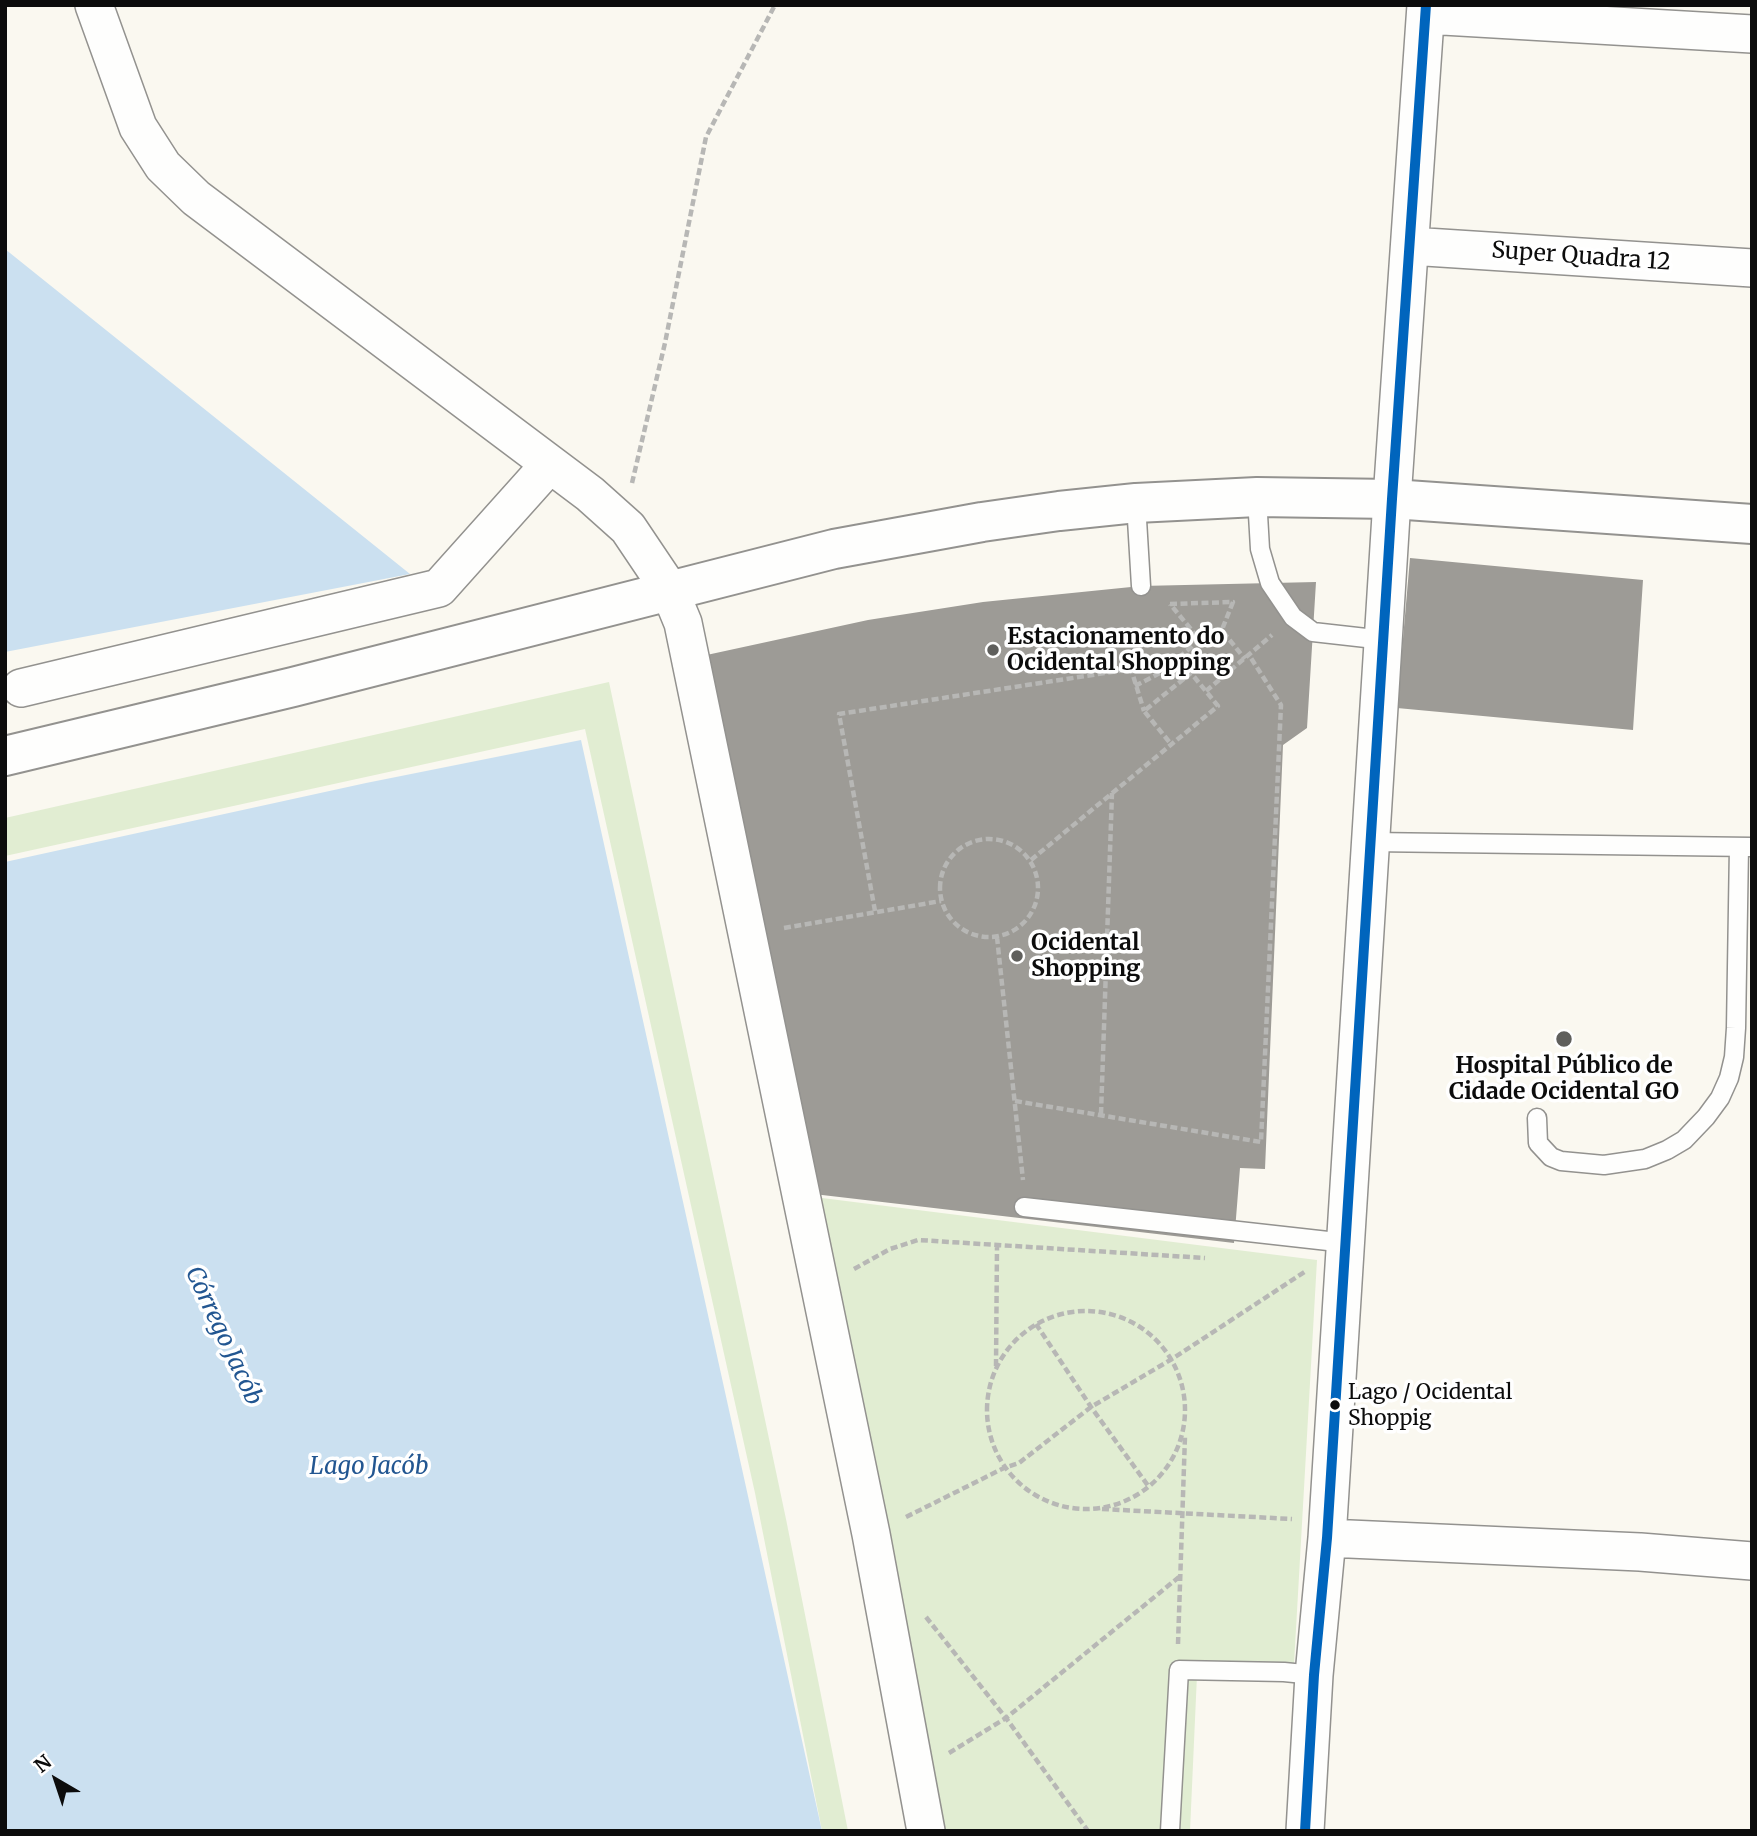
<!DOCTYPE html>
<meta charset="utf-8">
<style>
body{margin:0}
#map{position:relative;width:1757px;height:1836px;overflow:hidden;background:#faf8f0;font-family:Merriweather,serif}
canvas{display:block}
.frame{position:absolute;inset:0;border:7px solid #0c0c0c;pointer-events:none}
.north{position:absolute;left:21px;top:1745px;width:70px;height:70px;-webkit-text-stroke:5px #fff;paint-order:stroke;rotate:321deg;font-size:19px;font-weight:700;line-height:28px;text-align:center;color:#0c0c0c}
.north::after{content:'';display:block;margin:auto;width:24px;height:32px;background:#0c0c0c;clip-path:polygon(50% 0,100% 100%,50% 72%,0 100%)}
</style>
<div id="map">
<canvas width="1757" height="1836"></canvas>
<div class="frame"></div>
<div class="north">N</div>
</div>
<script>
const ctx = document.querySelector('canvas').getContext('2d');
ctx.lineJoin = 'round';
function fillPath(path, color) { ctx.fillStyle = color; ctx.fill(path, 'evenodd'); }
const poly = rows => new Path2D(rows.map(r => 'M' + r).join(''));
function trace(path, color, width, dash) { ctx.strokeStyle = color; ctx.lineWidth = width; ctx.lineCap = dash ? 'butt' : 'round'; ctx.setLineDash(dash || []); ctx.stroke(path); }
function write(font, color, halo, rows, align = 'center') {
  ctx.font = font + ' Merriweather,serif'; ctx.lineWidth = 7; ctx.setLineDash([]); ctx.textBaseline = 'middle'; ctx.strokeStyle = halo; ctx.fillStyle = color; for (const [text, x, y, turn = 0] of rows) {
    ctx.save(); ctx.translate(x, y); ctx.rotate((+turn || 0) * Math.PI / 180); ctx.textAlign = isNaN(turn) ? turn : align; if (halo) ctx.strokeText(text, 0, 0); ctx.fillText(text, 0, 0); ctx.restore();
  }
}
fillPath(poly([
 [609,682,786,1519,848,1831,822,1831,755,1493,585,729,5,856,5,818],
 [806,1196,1317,1260,1294,1664,1197,1675,1190,1831,939,1831]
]), '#e1edd2');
fillPath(poly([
 [5,249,410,574,5,652],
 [581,740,822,1831,5,1831,5,862,366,783]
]), '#cbe0f0');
fillPath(poly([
 [1410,558,1643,580,1633,730,1397,708],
 [1316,582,1307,728,1283,745,1265,1169,1240,1168,1234,1243,805,1193,702,656,868,620,983,602,1141,586]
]), '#9d9b96');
const service = poly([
 [1257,497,1260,549,1270,583,1293,617,1313,632,1384,640],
 [1136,503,1141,586],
 [1371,842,1752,847],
 [1537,1118,1538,1143,1551,1157,1561,1161,1604,1165,1645,1159,1667,1150,1684,1140,1706,1117,1720,1098,1729,1078,1734,1057,1736,1028,1739,847],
 [1024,1207,1346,1243],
 [1170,1831,1179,1670,1284,1672,1314,1675]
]);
const minor = poly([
 [94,5,138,127,163,166,196,198,590,494,628,528,669,589,683,623,871,1534,926,1831],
 [1426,15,1752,34],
 [1410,246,1752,268],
 [21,688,439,588,550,464],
 [1327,1538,1640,1552,1752,1561],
 [1305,1831,1314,1675,1327,1538,1392,499,1426,5]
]);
const tertiary = poly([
 [5,756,293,687,834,549,982,522,1059,511,1136,503,1257,497,1392,499,1752,524]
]);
trace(service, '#93928f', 21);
trace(minor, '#93928f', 40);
trace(tertiary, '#93928f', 42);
trace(poly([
 [632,483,665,343,706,137,775,5],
 [1170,604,1233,602,1223,627,1224,633,1245,659],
 [1135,686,1160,673,1200,640,1170,604],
 [1206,691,1272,635],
 '940 888a49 49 0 1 1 98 0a49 49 0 1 1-98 0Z',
 [1031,860,1218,706,1191,673,1144,711,1171,744],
 [875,911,839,714,1131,669,1144,711],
 [784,928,941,901],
 [997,937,1023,1180],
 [1015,1101,1261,1142,1281,705,1249,655],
 [1101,1114,1112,793],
 [854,1269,890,1249,918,1240,1205,1258],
 '987 1410a99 99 0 1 1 198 0a99 99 0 1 1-198 0Z',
 [1036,1324,1091,1407,1149,1487],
 [996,1366,997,1246],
 [1102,1509,1292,1519],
 [906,1517,1004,1468,1019,1463,1091,1407,1172,1359,1306,1271],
 [926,1617,1006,1718,1088,1831],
 [1178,1644,1185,1436],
 [949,1753,1006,1718,1179,1577]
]), '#b7b7b5', 4.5, [7, 3.5]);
trace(service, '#fefefd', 18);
trace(minor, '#fefefd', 37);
trace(tertiary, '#fefefd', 38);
trace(poly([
 [1305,1831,1314,1675,1327,1538,1392,499,1426,5]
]), '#0065bd', 10);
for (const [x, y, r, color] of [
 [993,650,7,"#5f5f5c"],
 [1017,956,7,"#5f5f5c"],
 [1564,1039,9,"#5f5f5c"],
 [1335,1405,6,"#0c0c0c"]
]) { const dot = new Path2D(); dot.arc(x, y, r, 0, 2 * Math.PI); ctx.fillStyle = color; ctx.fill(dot); trace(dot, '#fff', 2.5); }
write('21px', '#0c0c0c', '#fff', [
 ["Lago / Ocidental",1348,1393],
 ["Shoppig",1348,1419]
], 'left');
write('23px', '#0c0c0c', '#fff', [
 ["Super Quadra 12",1581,257,4]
]);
write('bold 23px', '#0c0c0c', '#fff', [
 ["Estacionamento do",1007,637],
 ["Ocidental Shopping",1007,663],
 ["Ocidental",1031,943],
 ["Shopping",1031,969],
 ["Hospital Público de",1564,1066,"center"],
 ["Cidade Ocidental GO",1564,1092,"center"]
], 'left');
write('italic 24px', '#225691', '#fff', [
 ["Córrego Jacób",223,1336,65],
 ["Lago Jacób",369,1467]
]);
</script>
